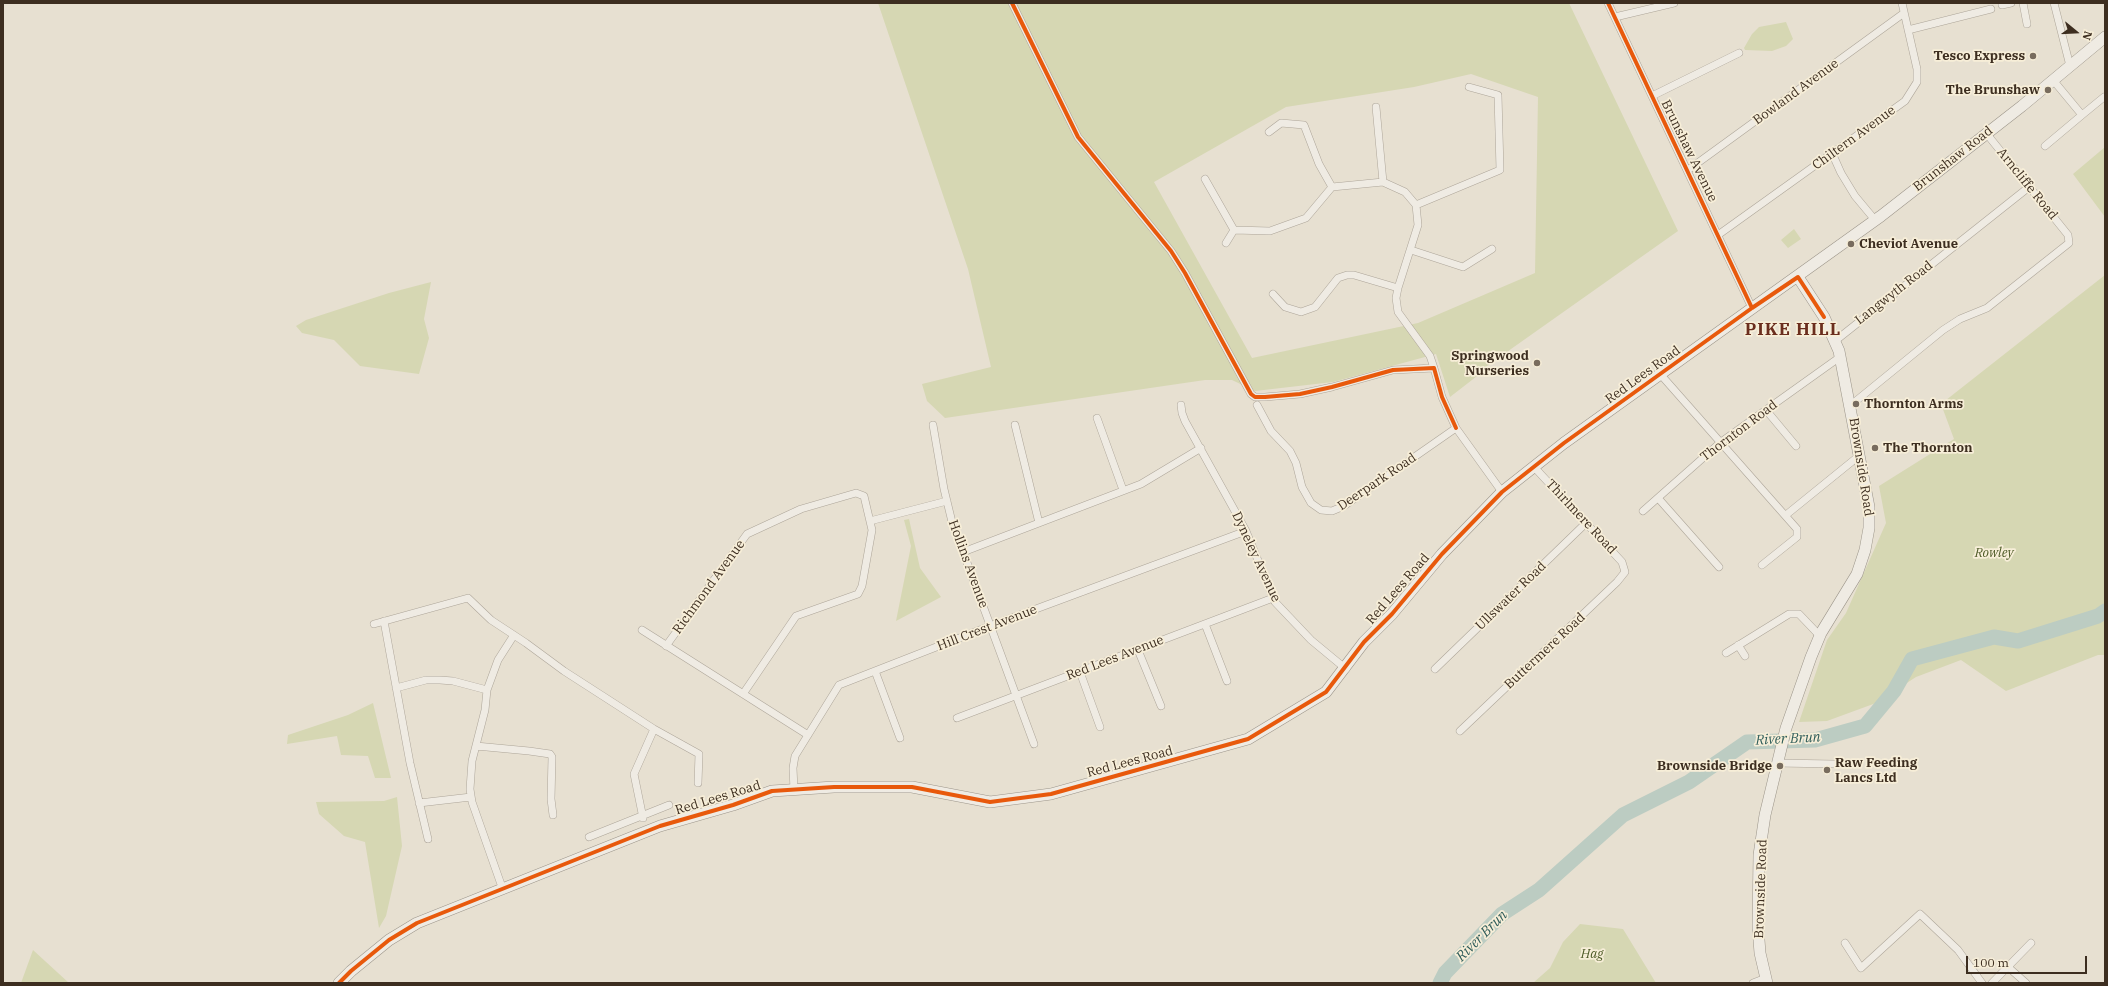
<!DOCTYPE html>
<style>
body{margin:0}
#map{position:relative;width:2108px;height:986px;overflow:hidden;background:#e7e0d1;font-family:"IBM Plex Serif",serif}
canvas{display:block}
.frame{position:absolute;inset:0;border:4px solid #3d2e20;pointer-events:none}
.north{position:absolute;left:2056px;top:12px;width:40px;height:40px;-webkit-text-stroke:3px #f7eed8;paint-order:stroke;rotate:108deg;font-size:11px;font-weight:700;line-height:16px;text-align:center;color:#3d2e20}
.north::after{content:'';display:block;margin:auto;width:14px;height:18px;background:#3d2e20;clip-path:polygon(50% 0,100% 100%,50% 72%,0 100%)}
.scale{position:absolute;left:1966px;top:956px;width:121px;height:18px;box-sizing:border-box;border:2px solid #3d2e20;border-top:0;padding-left:5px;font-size:12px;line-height:14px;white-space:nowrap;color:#3d2e20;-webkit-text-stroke:3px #f7eed8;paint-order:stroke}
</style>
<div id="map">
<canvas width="2108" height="986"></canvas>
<div class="frame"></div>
<div class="north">N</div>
<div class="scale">100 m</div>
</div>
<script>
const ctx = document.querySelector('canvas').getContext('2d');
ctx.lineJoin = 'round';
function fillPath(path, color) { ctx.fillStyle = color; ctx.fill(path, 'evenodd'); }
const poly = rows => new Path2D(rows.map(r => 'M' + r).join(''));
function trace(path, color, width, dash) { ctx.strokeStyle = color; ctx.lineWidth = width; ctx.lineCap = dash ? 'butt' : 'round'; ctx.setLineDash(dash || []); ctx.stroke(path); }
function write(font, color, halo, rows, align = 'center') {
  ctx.font = font + ' "IBM Plex Serif",serif'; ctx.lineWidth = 3.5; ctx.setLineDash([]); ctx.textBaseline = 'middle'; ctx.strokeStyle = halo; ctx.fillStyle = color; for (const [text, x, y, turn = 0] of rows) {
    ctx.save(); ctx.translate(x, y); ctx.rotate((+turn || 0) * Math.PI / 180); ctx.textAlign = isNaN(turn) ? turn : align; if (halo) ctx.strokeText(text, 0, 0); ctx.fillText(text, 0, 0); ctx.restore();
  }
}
fillPath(poly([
 [878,3,1569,3,1678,231,1487,366,1481,373,1450,397,1436,354,1333,382,1255,391,1232,380,1205,380,945,418,927,401,922,384,991,367,968,269],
 [1471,74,1538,97,1535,273,1418,323,1252,358,1154,182,1286,107,1414,87],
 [1786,22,1793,39,1786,46,1772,51,1745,50,1744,48,1752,34,1759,27],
 [2105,147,2105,217,2073,174],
 [1794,229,1801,239,1788,248,1781,240],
 [2105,275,2105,655,2098,655,2006,691,1961,660,1916,677,1876,703,1827,721,1799,722,1827,640,1846,613,1886,523,1879,486,1954,439,1941,404],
 [431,282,424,319,429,338,419,374,360,366,334,340,302,333,296,326,306,320,389,293],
 [909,519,920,568,941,597,896,621,911,546,904,520],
 [373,703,391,778,375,778,368,756,341,755,337,736,287,744,288,735,348,715],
 [397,797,402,846,386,916,379,928,365,842,344,836,319,814,316,802,384,801],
 [1580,924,1623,929,1656,983,1533,983,1550,968,1563,942],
 [33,950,69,983,21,983]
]), '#d6d7b3');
trace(poly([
 [1440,983,1445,973,1502,914,1539,890,1623,815,1689,782,1747,742,1815,740,1865,726,1894,691,1912,659,1994,637,2018,641,2098,616,2105,611]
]), '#bcccc2', 15);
const street = poly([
 [1012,3,1078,137,1171,251,1185,273,1251,394,1255,397,1265,397,1300,394,1332,387,1393,370,1434,368,1442,397,1456,428,1502,492],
 [1608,3,1752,308],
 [2023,3,2027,24],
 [2054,3,2070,66],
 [2002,5,2011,3],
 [1615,17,1674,3],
 [1908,30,1991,9],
 [1652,96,1739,53],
 [1376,107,1383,182],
 [2082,115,2104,97],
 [1269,132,1281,123,1304,125,1319,164,1332,187],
 [2045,146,2082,115,2053,80],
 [1832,153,1841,173,1855,196,1875,220],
 [1688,170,1904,13],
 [1205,179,1234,230],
 [1416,205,1500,170,1498,95,1469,87],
 [1234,230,1270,231,1306,218,1332,187,1383,182,1405,192,1416,205,1418,225,1398,288,1396,298,1398,312,1430,356,1434,368],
 [1718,235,1905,101,1917,82,1917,69,1902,3],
 [1226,243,1234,230],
 [1411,250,1463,267,1492,249],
 [1273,294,1285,307,1301,312,1315,307,1338,278,1347,275,1354,275,1398,288],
 [1835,341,2029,187],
 [1661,375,1797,529,1797,537,1762,565],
 [1181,405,1182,413,1185,421,1246,531,1275,602,1311,640,1346,669],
 [1257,405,1271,431,1290,451,1296,463,1302,487,1311,503,1321,510,1332,511,1344,506,1456,428],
 [1851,405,1943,330,1960,319,1987,308,2069,243,2068,235,1986,133],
 [1766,410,1796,446],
 [1097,418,1123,490],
 [933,425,944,489,952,522,1034,744],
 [1015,425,1039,523],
 [1658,498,1719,567],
 [1643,511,1721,442,1840,357],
 [1786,515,1860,455],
 [870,521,947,501],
 [963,552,1141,484,1201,448],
 [384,621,410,763,428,839],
 [374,624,468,598,491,620,526,643,564,671,654,729,699,754,698,783],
 [1205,624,1227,681],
 [642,630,808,735],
 [1738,645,1745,656],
 [666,646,747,534,801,509,856,493,864,496,872,530,862,586,858,594,796,616,743,694],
 [1138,650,1161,706],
 [1726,653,1789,614,1799,614,1820,636],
 [1435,669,1586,523],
 [875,671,900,738],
 [1080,672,1100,727],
 [396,688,426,680,440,680,453,681,487,690],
 [957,718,1273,598],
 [1460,731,1617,582,1625,572,1622,562,1535,468],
 [476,746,529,751,550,754,552,757,551,799,553,815],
 [1777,763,1834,764],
 [794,790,793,768,795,756,839,685,990,626,1246,531],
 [419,803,471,797],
 [643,818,634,774,654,729],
 [589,837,669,805],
 [503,890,472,802,470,789,472,761,485,710,487,690,498,660,514,635],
 [1845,943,1861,968,1920,914,1958,950,1982,983],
 [2008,967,2026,983],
 [1753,983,1766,978],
 [1992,983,2031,943]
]);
const secondary = poly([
 [339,983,351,971,389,940,417,923,660,826,733,805,772,791,834,787,912,787,990,802,1051,794,1248,739,1326,692,1364,642,1392,614,1442,554,1502,492,1564,443,1881,216,2022,106,2105,37],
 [1767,983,1760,953,1758,927,1759,855,1765,815,1786,728,1811,657,1821,633,1857,574,1865,550,1869,528,1869,507,1839,351,1824,317,1798,277]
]);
trace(street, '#ada599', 8);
trace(secondary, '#9c958a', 12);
trace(street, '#efebe3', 7);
trace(secondary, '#efebe3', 11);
trace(poly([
 [1012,3,1078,137,1171,251,1185,273,1251,394,1255,397,1265,397,1300,394,1332,387,1393,370,1434,368,1442,397,1456,428],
 [1608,3,1752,308],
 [339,983,351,971,389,940,417,923,660,826,733,805,772,791,834,787,912,787,990,802,1051,794,1248,739,1326,692,1364,642,1392,614,1442,554,1502,492,1564,443,1752,308,1798,277,1824,317]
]), '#e8590c', 4);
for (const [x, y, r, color] of [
 [2033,56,4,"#786c5e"],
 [2048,90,4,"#786c5e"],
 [1851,244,4,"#786c5e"],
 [1537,363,4,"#786c5e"],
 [1856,404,4,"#786c5e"],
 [1875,448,4,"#786c5e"],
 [1780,766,4,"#786c5e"],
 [1827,770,4,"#786c5e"]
]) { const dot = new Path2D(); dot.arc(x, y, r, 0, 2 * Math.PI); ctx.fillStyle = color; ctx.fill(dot); trace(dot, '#f7eed8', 1.5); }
write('bold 13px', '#3d2e20', '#f7eed8', [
 ["Tesco Express",2025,56],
 ["The Brunshaw",2040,90],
 ["Cheviot Avenue",1859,244,"left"],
 ["Springwood",1529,356],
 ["Nurseries",1529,371],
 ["Thornton Arms",1864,404,"left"],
 ["The Thornton",1883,448,"left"],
 ["Raw Feeding",1835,763,"left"],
 ["Lancs Ltd",1835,778,"left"],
 ["Brownside Bridge",1772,766]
], 'right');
write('13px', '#3d2e20', '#f7eed8', [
 ["Bowland Avenue",1796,92,-36],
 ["Chiltern Avenue",1854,138,-36],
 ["Brunshaw Avenue",1689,151,64],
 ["Brunshaw Road",1953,159,-38],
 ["Arncliffe Road",2027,184,51],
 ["Langwyth Road",1894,293,-38],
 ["Red Lees Road",1643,375,-36],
 ["Thornton Road",1739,431,-37],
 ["Brownside Road",1861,467,81],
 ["Deerpark Road",1377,482,-34],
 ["Thirlmere Road",1581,517,47],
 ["Dyneley Avenue",1256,557,65],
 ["Hollins Avenue",968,564,70],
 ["Richmond Avenue",709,587,-54],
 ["Red Lees Road",1398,589,-49],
 ["Ullswater Road",1511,596,-44],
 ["Hill Crest Avenue",987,628,-21],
 ["Buttermere Road",1545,651,-43],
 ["Red Lees Avenue",1115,658,-21],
 ["Red Lees Road",1130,762,-15],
 ["Red Lees Road",718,798,-17],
 ["Brownside Road",1761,889,-88]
]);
write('italic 13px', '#4d5a26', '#f7eed8', [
 ["Rowley",1994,553],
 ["Hag",1592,954]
]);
write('italic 14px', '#2f5d5a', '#f7eed8', [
 ["River Brun",1788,739,-3],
 ["River Brun",1482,936,-45]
]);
ctx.letterSpacing = '1px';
write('bold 17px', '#6b2e1e', '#f7eed8', [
 ["PIKE HILL",1793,330]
]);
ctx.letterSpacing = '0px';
</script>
